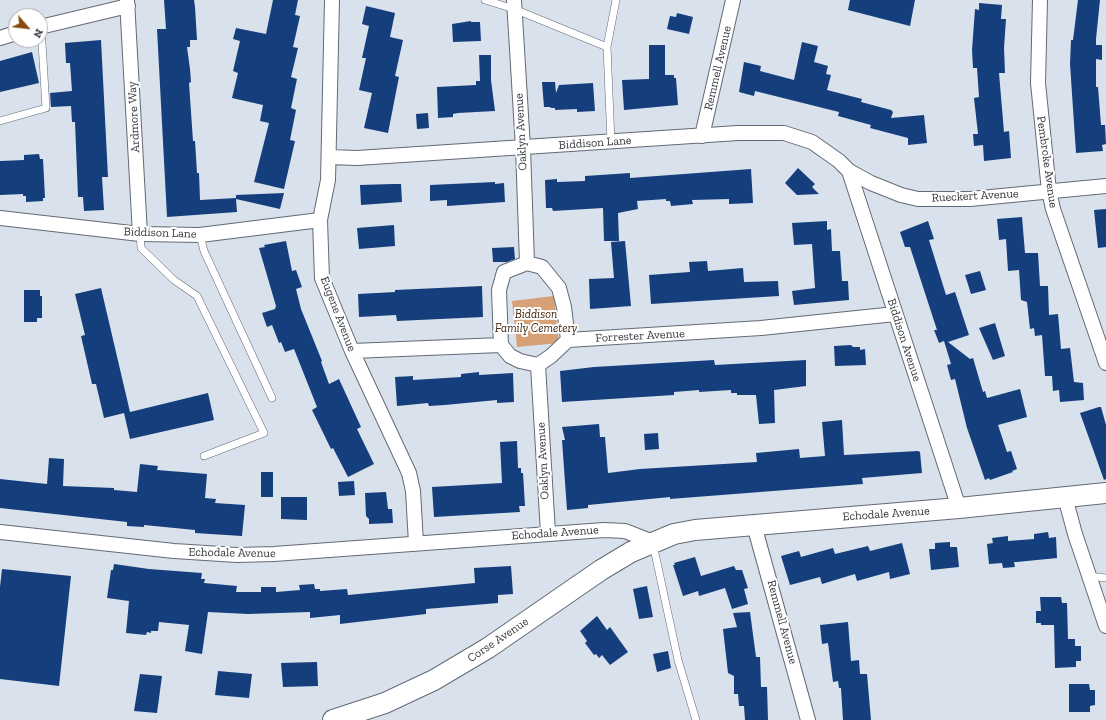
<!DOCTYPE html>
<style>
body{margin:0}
#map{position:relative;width:1106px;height:720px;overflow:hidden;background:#d9e1ed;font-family:"Zilla Slab",serif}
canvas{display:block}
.north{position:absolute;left:8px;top:8px;width:40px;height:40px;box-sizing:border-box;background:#fff;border:1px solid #aeafb1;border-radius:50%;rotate:118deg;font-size:11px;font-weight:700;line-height:16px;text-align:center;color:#34373c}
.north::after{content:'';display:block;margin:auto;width:14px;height:18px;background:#874a0a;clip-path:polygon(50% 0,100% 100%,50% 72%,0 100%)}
</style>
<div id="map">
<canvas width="1106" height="720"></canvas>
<div class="north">N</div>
</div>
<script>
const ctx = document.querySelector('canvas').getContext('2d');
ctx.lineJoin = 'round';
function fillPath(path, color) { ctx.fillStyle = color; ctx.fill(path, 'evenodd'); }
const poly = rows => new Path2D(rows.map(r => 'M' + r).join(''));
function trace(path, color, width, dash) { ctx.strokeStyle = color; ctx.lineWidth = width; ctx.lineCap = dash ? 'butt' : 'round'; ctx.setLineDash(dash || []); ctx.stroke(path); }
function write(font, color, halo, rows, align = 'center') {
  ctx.font = font + ' "Zilla Slab",serif'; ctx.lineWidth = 4; ctx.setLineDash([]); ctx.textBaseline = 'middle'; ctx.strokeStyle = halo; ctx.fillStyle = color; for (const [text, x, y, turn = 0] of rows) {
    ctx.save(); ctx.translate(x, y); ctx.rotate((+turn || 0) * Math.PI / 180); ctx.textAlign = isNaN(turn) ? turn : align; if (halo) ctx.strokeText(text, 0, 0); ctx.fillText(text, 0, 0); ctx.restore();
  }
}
fillPath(poly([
 [554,296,559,343,517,347,512,301]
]), '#d7a177');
fillPath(poly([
 [164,0,194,0,195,7,197,40,190,40,190,47,187,47,190,69,191,82,189,83,193,141,195,141,197,173,199,173,200,200,236,198,236,195,284,193,280,209,236,199,237,212,167,217,157,29,166,29],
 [273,0,298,0,295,15,300,16,293,47,298,48,291,77,297,79,291,108,296,110,290,140,295,141,284,189,254,182,269,123,260,121,263,105,232,98,238,73,233,71,240,41,233,39,236,28,266,34],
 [850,0,915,0,910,26,848,10],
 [1078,0,1100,0,1096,39,1096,45,1102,45,1102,60,1096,59,1096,87,1098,87,1101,125,1105,125,1106,144,1102,145,1103,151,1076,153,1070,64,1071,40,1073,40],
 [979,3,1002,5,1001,19,1006,19,1004,48,1005,73,999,73,1004,132,1009,131,1011,158,984,161,983,145,974,146,973,134,978,134,974,98,979,97,977,68,973,68,972,50,975,9,979,10],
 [366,6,395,13,390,37,403,40,395,76,399,77,388,133,364,128,372,93,359,90,366,58,362,58,369,26,362,24],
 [677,13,693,17,689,34,667,29,670,16,676,17],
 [471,21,471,22,480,22,481,41,453,42,452,24],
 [101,40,108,177,102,177,104,210,84,211,83,197,78,197,75,122,72,122,71,106,51,107,50,93,72,91,70,63,66,63,65,43],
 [802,42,818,46,814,62,828,66,826,74,831,75,827,90,862,99,861,102,891,110,893,112,891,118,924,115,927,143,908,145,908,138,870,128,871,125,838,116,839,112,755,91,754,96,739,92,744,62,761,66,760,71,794,80],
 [649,45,665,45,665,75,674,75,674,78,676,78,678,105,624,110,622,80,649,79],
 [32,52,39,83,0,92,0,61],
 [479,55,491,55,491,80,495,111,458,113,453,114,453,117,438,118,437,87,476,85,476,81,480,81],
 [542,82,555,82,556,93,559,85,593,83,595,111,577,112,577,109,555,110,555,108,550,108,551,107,544,107],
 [428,113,429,128,417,129,416,114],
 [39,154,40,159,43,159,45,198,43,198,43,201,26,202,26,196,23,196,23,194,0,195,0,161,24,160,24,155],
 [798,168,815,184,812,187,819,194,797,195,785,183],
 [751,169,753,203,729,204,729,199,692,200,693,204,671,206,670,201,666,201,666,199,637,201,638,209,618,213,619,241,604,241,603,208,553,211,552,208,546,208,545,180,557,179,557,182,585,181,585,176,630,173,630,178],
 [495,182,495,184,504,183,505,202,447,206,447,200,430,201,430,185],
 [393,184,401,184,402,202,361,205,360,185],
 [1106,209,1106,247,1098,248,1094,210],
 [1022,217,1025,253,1038,253,1040,286,1048,286,1049,315,1058,314,1061,349,1070,348,1074,382,1083,383,1084,400,1060,402,1059,390,1053,391,1052,376,1045,376,1042,335,1035,336,1034,328,1030,329,1027,302,1021,300,1019,270,1008,271,1006,239,999,240,997,219],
 [827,221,827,230,831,229,832,251,840,251,842,281,848,281,849,300,794,305,792,291,815,288,812,244,794,245,792,223],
 [928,221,934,239,929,240,946,295,955,292,969,335,948,342,970,359,973,358,983,392,985,391,987,398,1020,389,1027,417,998,425,1007,452,1011,451,1017,469,1012,471,1013,472,990,480,989,478,985,480,967,428,955,379,951,380,947,365,951,364,944,341,939,343,934,330,937,330,910,247,905,247,900,232],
 [394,225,395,246,359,249,357,228],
 [286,241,292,271,296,270,302,287,296,289,301,309,322,361,321,362,329,384,339,379,361,427,357,429,374,464,348,477,333,448,331,449,312,410,317,407,294,349,285,352,281,342,279,343,272,325,267,327,262,313,275,309,276,306,259,248,265,247,264,245],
 [625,241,631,306,590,309,589,279,614,278,611,242],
 [514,247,515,259,507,262,493,262,492,248],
 [707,261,708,271,743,268,744,282,778,281,779,296,651,304,649,275,690,272,689,262],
 [980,271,986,290,971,294,965,275],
 [482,286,483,317,397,321,396,315,359,317,358,294,395,292,395,290],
 [101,288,130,412,208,393,214,420,130,439,124,413,104,418,96,384,92,384,81,336,85,335,75,294],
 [24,290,40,290,40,296,42,296,42,318,37,318,37,322,24,322],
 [995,323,1005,356,993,360,979,328],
 [851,345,853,347,860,347,860,350,865,349,866,365,835,366,834,346],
 [714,360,715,365,806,360,806,386,774,390,775,423,759,424,756,395,737,395,737,393,731,393,731,390,699,392,699,390,674,392,674,395,562,402,560,371,594,367],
 [479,372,479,375,513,373,514,402,497,403,497,400,445,405,429,406,428,403,397,406,395,377,413,376,413,380,461,377,461,374],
 [1099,407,1101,407,1106,425,1106,479,1104,480,1080,413],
 [842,420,844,455,918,451,920,452,922,473,862,478,863,484,670,499,670,497,588,505,588,508,567,510,562,440,565,440,562,427,599,424,600,437,605,437,608,473,640,469,757,462,756,453,799,449,800,458,825,456,822,422],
 [658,433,659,449,645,450,644,434],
 [517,441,518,468,521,468,521,473,523,473,525,506,519,506,520,512,434,517,432,487,502,483,500,442],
 [49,458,64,459,63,486,114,488,114,490,137,492,140,464,158,466,157,470,207,474,205,498,216,499,215,503,245,505,242,536,195,533,195,530,144,525,144,527,127,526,127,522,0,508,0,479,47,484],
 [261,472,273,472,273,497,261,497],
 [354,481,355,495,339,496,338,482],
 [386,492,388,509,392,509,393,523,369,524,369,519,366,516,365,493],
 [281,497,307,497,307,520,281,519],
 [1048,532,1049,538,1056,537,1057,558,1017,562,1014,562,1015,567,1003,568,1002,563,989,564,987,544,993,543,992,538,1008,536,1008,541,1034,539,1034,534],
 [950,542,950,547,957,547,959,567,931,570,929,549,935,549,935,543],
 [902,543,910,574,890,579,889,572,857,581,855,574,822,584,820,577,790,585,781,556,799,551,801,557,833,548,835,554,868,546,870,551],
 [695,557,701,576,734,566,736,570,742,570,748,588,744,589,748,604,732,609,725,588,699,596,698,591,683,596,673,565,675,565,674,563],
 [114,564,149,569,202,573,201,579,205,579,204,583,237,586,236,592,261,592,261,587,276,587,276,592,300,590,299,585,314,584,315,589,320,589,320,591,347,589,348,595,475,583,474,568,511,566,513,594,498,595,498,603,426,609,426,614,340,624,340,615,310,618,310,612,248,614,208,612,202,654,185,651,189,625,159,622,158,631,151,631,151,633,147,632,146,635,126,633,129,601,107,598,111,570,113,570],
 [2,569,71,576,59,686,0,679,0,587],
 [647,586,653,617,639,619,633,589],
 [1040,597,1061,597,1062,603,1067,603,1068,639,1075,639,1075,646,1081,646,1081,661,1076,661,1076,667,1055,668,1054,625,1041,625,1041,623,1036,623,1036,611,1041,611],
 [750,612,756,657,760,657,761,687,767,687,768,720,745,720,744,706,739,706,738,694,734,694,734,676,728,673,723,629,737,627,733,613],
 [597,616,607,630,610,627,628,652,610,665,602,655,599,658,596,654,594,655,585,643,587,641,580,631],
 [848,622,851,661,859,660,860,674,867,674,871,720,843,720,841,688,839,688,838,681,833,682,828,643,822,644,820,625],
 [668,651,671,668,657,672,653,654],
 [317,662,318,686,283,687,281,663],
 [218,671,252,674,249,698,215,695],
 [140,674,162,676,157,713,134,711],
 [1069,684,1089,684,1090,690,1095,690,1095,705,1090,706,1090,712,1069,712]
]), '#143f7c');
const service = poly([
 [485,0,514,9,607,47,611,142],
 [607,47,616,0],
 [0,121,46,108,41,27],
 [140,234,141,248,174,280,197,296,264,433,204,456],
 [200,235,204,251,272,398],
 [653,544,678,660,696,720],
 [1089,576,1106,578]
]);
const minor = poly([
 [127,0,140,234],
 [332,0,328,180,320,220,322,278,352,351,409,473,413,491,416,543],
 [514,0,523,148,527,263],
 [1040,0,1038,83,1049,191,1053,209,1106,363],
 [40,27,128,6],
 [0,38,16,33],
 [702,136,733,0],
 [329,157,357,158,738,133,784,133,812,142,839,161,849,171,871,183,901,195,918,199,970,199,1106,186],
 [849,171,959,508],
 [0,218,140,234,200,235,320,220],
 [568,340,761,328,895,314],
 [501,345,499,290,504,272,527,263,542,267,559,288,564,307,568,340],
 [501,345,510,356,520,361,538,365,551,356,568,340],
 [352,351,501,345],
 [538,365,548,533],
 [1065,497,1075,534,1106,626],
 [754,525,808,720],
 [0,532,174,551,237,555,274,554,604,530,625,531,653,542]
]);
const secondary = poly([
 [333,720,385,703,434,680,488,648,601,570,631,552,674,534,695,530,959,508,1106,493]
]);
trace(service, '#636a75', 8);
trace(minor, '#636a75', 16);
trace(secondary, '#636a75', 22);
trace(service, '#fff', 7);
trace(minor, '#fff', 14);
trace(secondary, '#fff', 20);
write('12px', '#34373c', '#fff', [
 ["Remmell Avenue",718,68,-77],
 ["Ardmore Way",134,117,-93],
 ["Oaklyn Avenue",521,132,-93],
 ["Biddison Lane",595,143,-4],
 ["Pembroke Avenue",1047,162,82],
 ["Rueckert Avenue",975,196,-3],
 ["Biddison Lane",160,233,2],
 ["Eugene Avenue",338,314,69],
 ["Forrester Avenue",640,336,-3],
 ["Biddison Avenue",904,340,72],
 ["Oaklyn Avenue",543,461,-93],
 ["Echodale Avenue",886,514,-4],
 ["Echodale Avenue",555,533,-4],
 ["Echodale Avenue",232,553,1],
 ["Remmell Avenue",782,622,75],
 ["Corse Avenue",498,640,-34]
]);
write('italic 12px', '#43260d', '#fff', [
 ["Biddison",536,315],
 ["Family Cemetery",536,329]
]);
</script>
